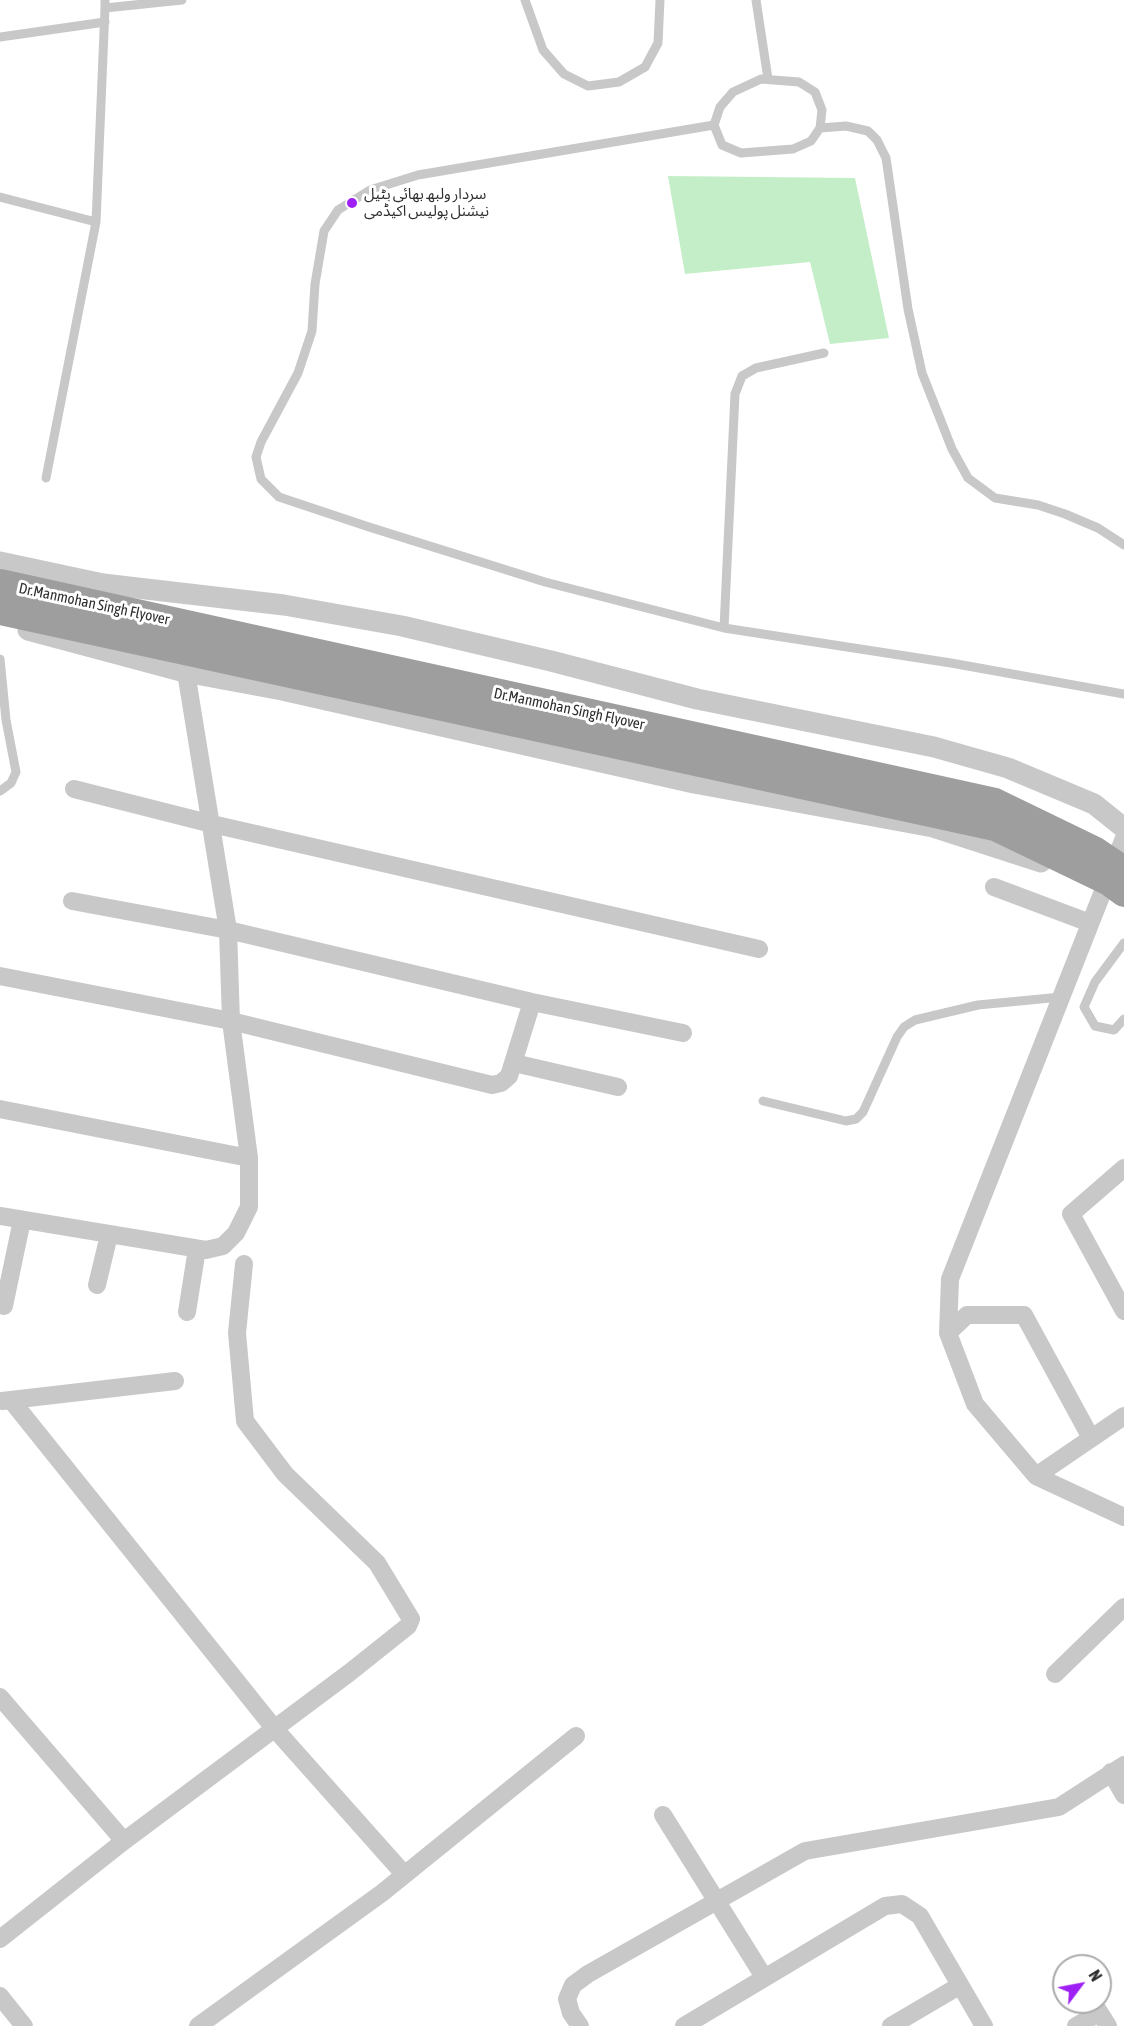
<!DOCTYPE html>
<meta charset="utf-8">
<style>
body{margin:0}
#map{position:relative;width:1124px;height:2026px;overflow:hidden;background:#fff;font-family:"Asap Condensed",sans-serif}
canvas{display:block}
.north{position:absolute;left:1052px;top:1954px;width:60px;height:60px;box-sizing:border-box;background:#fff;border:2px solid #ababab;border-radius:50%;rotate:58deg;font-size:16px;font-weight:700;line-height:24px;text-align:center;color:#2e2e2e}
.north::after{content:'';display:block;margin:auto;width:21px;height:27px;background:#9f20f4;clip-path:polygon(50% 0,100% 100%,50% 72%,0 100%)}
</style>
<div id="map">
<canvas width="1124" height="2026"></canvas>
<div class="north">N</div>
</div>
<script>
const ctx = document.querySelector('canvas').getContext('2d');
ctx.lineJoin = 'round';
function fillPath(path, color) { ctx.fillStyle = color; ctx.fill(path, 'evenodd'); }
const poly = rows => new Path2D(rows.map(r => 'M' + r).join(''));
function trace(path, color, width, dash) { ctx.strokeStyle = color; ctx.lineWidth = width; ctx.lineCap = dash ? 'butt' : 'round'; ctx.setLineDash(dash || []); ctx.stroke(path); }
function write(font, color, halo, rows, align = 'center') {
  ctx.font = font + ' "Asap Condensed","Noto Sans Arabic",sans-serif'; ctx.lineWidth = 6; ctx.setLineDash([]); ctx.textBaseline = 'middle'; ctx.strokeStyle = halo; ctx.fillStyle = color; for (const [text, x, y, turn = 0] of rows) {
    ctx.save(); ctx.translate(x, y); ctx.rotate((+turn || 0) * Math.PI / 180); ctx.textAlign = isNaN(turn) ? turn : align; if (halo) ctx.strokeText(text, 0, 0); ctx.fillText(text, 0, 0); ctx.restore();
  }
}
fillPath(poly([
 [668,176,855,178,889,338,830,344,810,262,685,274]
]), '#c4eec7');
trace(poly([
 [105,0,105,8,182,0],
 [525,0,543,50,564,74,588,86,619,82,645,67,658,43,660,0],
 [756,0,768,79],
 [0,37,105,22],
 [761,79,799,82,815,92,822,110,820,128,811,141,793,149,741,153,722,145,714,125,720,107,733,92,761,79],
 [714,125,418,175,370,190,338,210,324,231,315,284,312,331,298,373,261,442,256,457,261,479,279,497,369,527,545,582,724,628,951,663,1124,694],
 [820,128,846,126,868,131,877,140,886,158,908,309,922,373,952,449,968,478,995,498,1038,505,1065,514,1098,528,1124,545],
 [0,197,96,222,46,478],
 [96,222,105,8],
 [724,628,735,394,742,376,756,368,824,353],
 [0,659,6,720,16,772,11,783,0,791],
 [1124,943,1095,982,1084,1007,1095,1026,1114,1030,1124,1019],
 [763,1101,846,1121,856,1119,863,1112,897,1037,904,1027,915,1020,978,1005,1061,997]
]), '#c8c8c8', 9);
trace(poly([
 [74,789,212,824,759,949],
 [1124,838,950,1279,948,1333,975,1404,1036,1476,1124,1517],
 [994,887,1090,923],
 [72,901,228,930,532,1002,683,1033],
 [0,976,231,1021,492,1085,501,1083,509,1076,532,1002],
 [514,1063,618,1087],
 [0,1109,249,1158],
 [1124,1168,1071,1214,1124,1311],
 [0,1216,206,1250,223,1246,236,1233,249,1207,249,1158,231,1021,228,930,184,660],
 [97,1285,109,1235],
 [4,1306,22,1220],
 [187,1312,197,1249],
 [948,1333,967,1315,1024,1315,1091,1438],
 [11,1400,274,1728,404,1874],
 [2,1401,175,1381],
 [1036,1476,1124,1416],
 [1055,1674,1124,1607],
 [0,1697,124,1841],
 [1111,1772,1124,1795],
 [663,1815,764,1977],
 [0,1939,124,1841,349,1673,408,1626,411,1619,377,1563,285,1474,245,1421,237,1333,244,1264],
 [0,1996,24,2026],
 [1093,2002,1108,2026],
 [198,2026,382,1893,576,1736],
 [580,2026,571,2013,567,1999,573,1985,588,1974,805,1851,1059,1807,1124,1765],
 [684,2026,885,1906,902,1904,920,1916,984,2026],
 [891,2026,959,1986],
 [1076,2026,1099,2013]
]), '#c8c8c8', 18);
trace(poly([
 [0,562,103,584,284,605,402,626,551,661,697,699,934,747,1008,768,1094,804,1124,828],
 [28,630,185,672,282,690,694,783,933,827,1041,862]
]), '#c8c8c8', 21);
trace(poly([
 [0,583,995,802,1094,850,1124,870],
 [0,611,995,827,1109,882,1124,893]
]), '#9e9e9e', 28);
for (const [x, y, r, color] of [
 [352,203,6,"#9f20f4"]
]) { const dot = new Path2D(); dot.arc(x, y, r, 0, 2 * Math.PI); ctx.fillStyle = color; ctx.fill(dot); trace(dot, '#fff', 2); }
write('15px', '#2e2e2e', '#fff', [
 ["سردار ولبھ بھائی پٹیل",364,194],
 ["نیشنل پولیس اکیڈمی",364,211]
], 'left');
write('15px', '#2e2e2e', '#fff', [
 ["Dr.Manmohan Singh Flyover",94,604,12],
 ["Dr.Manmohan Singh Flyover",569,709,12]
]);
</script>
